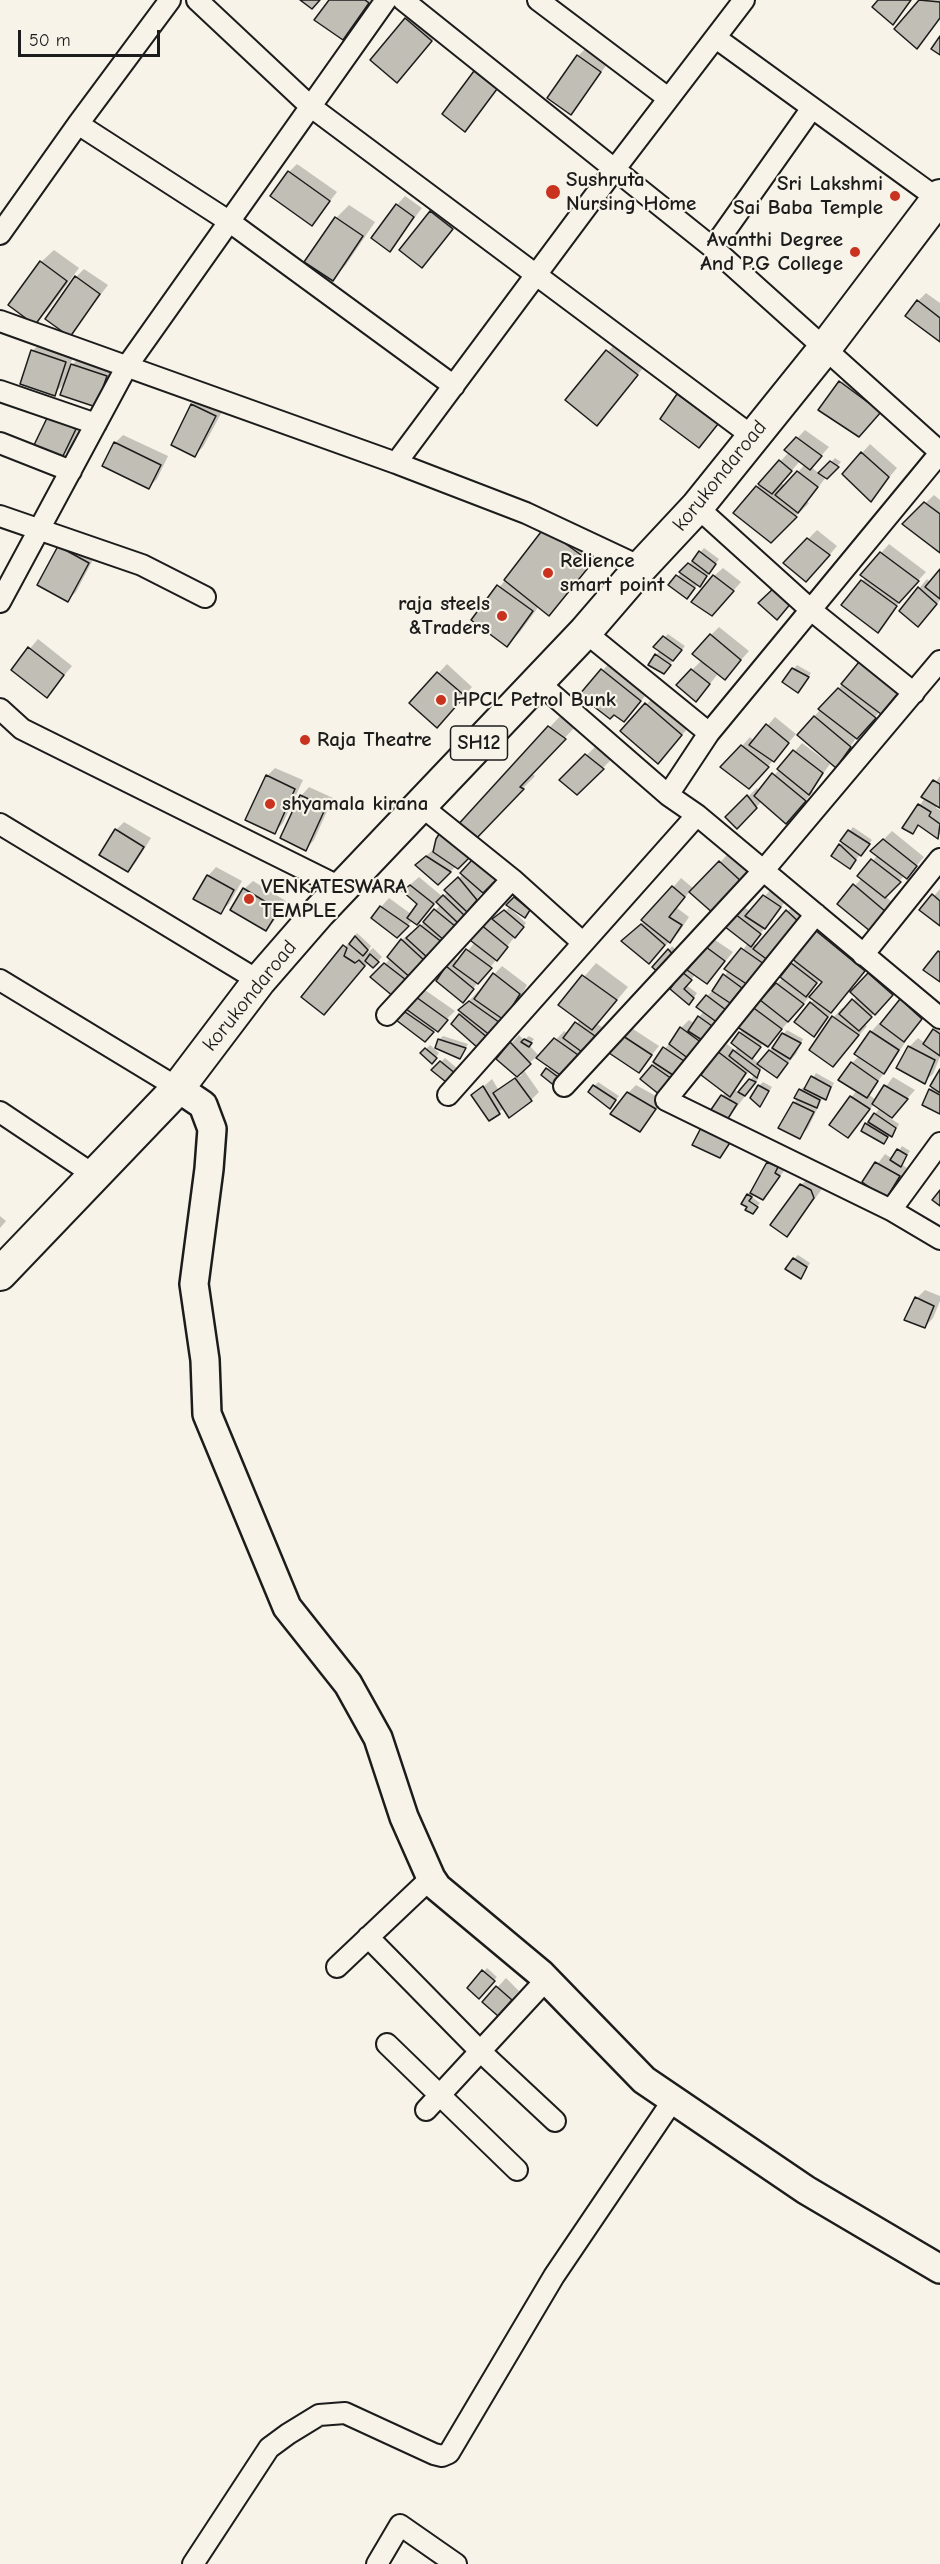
<!DOCTYPE html>
<style>
body{margin:0}
#map{position:relative;width:940px;height:2564px;overflow:hidden;background:#f7f3e8;font-family:"Comic Neue",sans-serif}
canvas{display:block}
.scale{position:absolute;left:18px;top:30px;width:142px;height:27px;box-sizing:border-box;border:3px solid #1c1c1c;border-top:0;padding-left:8px;font-size:18px;line-height:21px;white-space:nowrap;color:#1c1c1c;-webkit-text-stroke:4px #f7f3e8;paint-order:stroke}
</style>
<div id="map">
<canvas width="940" height="2564"></canvas>
<div class="scale">50 m</div>
</div>
<script>
const ctx = document.querySelector('canvas').getContext('2d');
ctx.lineJoin = 'round';
function fillPath(path, color) { ctx.fillStyle = color; ctx.fill(path, 'evenodd'); }
const poly = rows => new Path2D(rows.map(r => 'M' + r).join(''));
function trace(path, color, width, dash) { ctx.strokeStyle = color; ctx.lineWidth = width; ctx.lineCap = dash ? 'butt' : 'round'; ctx.setLineDash(dash || []); ctx.stroke(path); }
function write(font, color, halo, rows, align = 'center') {
  ctx.font = font + ' "Comic Neue",sans-serif'; ctx.lineWidth = 4.5; ctx.setLineDash([]); ctx.textBaseline = 'middle'; ctx.strokeStyle = halo; ctx.fillStyle = color; for (const [text, x, y, turn = 0] of rows) {
    ctx.save(); ctx.translate(x, y); ctx.rotate((+turn || 0) * Math.PI / 180); ctx.textAlign = isNaN(turn) ? turn : align; if (halo) ctx.strokeText(text, 0, 0); ctx.fillText(text, 0, 0); ctx.restore();
  }
}
fillPath(poly([
 [331,0,372,0,342,38],
 [921,0,940,0,940,19,917,47,896,28],
 [418,6,444,27,397,81,406,19],
 [586,48,608,63,571,113,578,56],
 [483,64,505,80,465,130,475,72],
 [297,164,337,192,312,224,289,172],
 [405,196,422,208,390,250,397,205],
 [439,204,460,220,422,266,431,212],
 [349,205,375,222,345,266,332,279,306,261,336,218],
 [54,250,79,268,48,310,35,323,41,262],
 [84,269,108,285,70,335,76,277],
 [926,293,940,303,940,340,918,301],
 [620,338,649,361,597,424,567,400],
 [41,343,74,354,69,368,81,356,114,368,104,397,66,382,54,394,32,351],
 [853,369,892,399,859,435,820,409],
 [686,387,725,415,699,446,678,395],
 [201,396,224,408,203,447,195,455,173,444,192,405],
 [49,417,83,420,70,448,62,457],
 [805,430,829,447,811,467,820,474,835,458,841,462,826,477,807,502,809,503,771,541,757,487,789,452,786,450],
 [800,461,805,464,786,486,781,483],
 [123,435,168,456,157,479,149,487,115,443],
 [870,444,897,468,871,499,862,453],
 [934,495,940,500,940,551,904,524],
 [558,516,604,550,549,614,539,606,520,632,507,645,474,620,545,529],
 [817,530,837,546,815,572,785,563],
 [889,544,926,572,903,597,878,631,862,581,866,578,862,575],
 [59,547,96,554,76,592,68,600],
 [704,548,719,559,703,582,698,584,690,593,670,585],
 [723,568,741,582,720,606,714,576],
 [940,571,940,600,927,616,901,610,927,579,931,583],
 [719,627,749,651,733,669,709,665,707,667,717,675,704,691,678,684,702,660,711,635],
 [668,634,685,646,667,668,656,655,661,650,656,646],
 [38,639,72,666,47,696,13,669],
 [868,655,906,683,857,737,836,766,799,734],
 [615,657,653,687,624,720,581,694],
 [447,664,472,687,445,717,411,703],
 [797,665,811,673,801,687,784,682],
 [659,691,694,721,670,749,622,731],
 [562,714,577,725,531,773,535,776,470,842,476,848,438,883,425,857,456,829],
 [775,717,796,734,757,779,742,746,750,737,754,741],
 [802,743,830,764,811,790,813,792,794,814,762,801,737,827,727,817,757,788,760,792],
 [595,747,611,760,577,793,561,780],
 [275,768,303,780,283,823,275,832,267,776],
 [940,776,940,807,937,805,936,808,940,810,940,834,937,837,920,825,913,832,920,805],
 [309,787,333,798,314,840,306,849,301,796],
 [124,822,151,838,136,862,128,871,116,830],
 [853,827,872,840,850,867,840,845],
 [892,831,924,857,907,877,905,875,885,896,893,903,878,920,839,903,862,878,859,876,878,855,872,851],
 [481,853,503,871,484,890,453,931,402,986,372,977,391,958,389,957,402,940,411,932,413,934,441,904,437,901,417,923,413,920,397,936,381,907,389,898,411,914,419,904,404,891,412,883,419,877,443,897],
 [729,853,749,873,714,911,690,891,677,908,689,917,679,932,657,954,631,933,645,921,681,878,694,889],
 [216,867,242,881,229,904,220,912,195,898,208,876],
 [253,881,286,901,274,921,265,930,244,889],
 [772,888,788,898,753,943,758,946,795,903,807,914,777,951,732,1000,734,1001,726,1013,716,1020,707,1033,709,1034,669,1085,642,1079,681,1028,689,1020,694,1023,704,1011,707,996,716,988,748,943,726,926,744,907,751,912],
 [940,889,940,924,934,896],
 [519,894,533,905,525,917,512,907,511,909,526,923,463,1001,447,967,455,959,459,962,475,942,469,937,489,917,493,920,511,906,509,905],
 [829,919,877,957,814,1035,811,1003,815,999,810,996,776,1036,764,1042,751,1057,759,1063,787,1030,803,1039,796,1054,777,1076,763,1066,756,1077,759,1078,726,1121,740,1130,720,1156,722,1096,726,1092,718,1052,727,1044,735,1050,738,1047,740,1033,752,1007,783,978,816,931],
 [821,979,825,982,812,996,808,993],
 [750,1070,755,1074,740,1093,735,1090],
 [357,933,371,946,367,953,373,948,382,957,373,966,369,962,336,1000,303,997],
 [715,940,733,952,715,974,696,974,686,985,697,993,693,999,672,989,683,973],
 [672,946,678,952,654,967,669,950],
 [596,963,628,987,597,1024,602,1027,586,1047,588,1048,556,1085,543,1075,550,1066,536,1057,523,1069,539,1092,531,1100,504,1108,489,1119,473,1096,492,1079,498,1089,522,1075,498,1058,519,1035,524,1040,529,1036,534,1039,529,1045,540,1057,564,1031,568,1034,580,1020,560,1005],
 [502,966,527,985,510,1016,478,1046,453,1024,468,1002],
 [877,966,900,985,864,1024,867,1026,841,1057,811,1049,834,1017,842,1008,845,1010,857,997,852,992],
 [425,990,455,1011,425,1040,398,1020],
 [910,992,929,1010,904,1040,906,1041,892,1063,868,1094,876,1100,893,1077,915,1090,890,1118,899,1124,895,1132,892,1136,890,1134,884,1142,866,1124,880,1108,874,1104,848,1136,831,1124,857,1090,852,1063,859,1056,871,1032,879,1023,881,1025],
 [940,1024,940,1057,933,1074,924,1082,909,1047,918,1038,925,1043],
 [630,1027,659,1046,639,1071,621,1035],
 [443,1036,468,1044,460,1057,439,1040],
 [430,1045,439,1053,432,1062,422,1053],
 [445,1058,458,1069,446,1080,433,1070],
 [940,1072,940,1112,930,1090],
 [816,1073,834,1083,829,1094,825,1098,823,1097,808,1128,800,1137,794,1103,798,1098,800,1090,804,1087,807,1088],
 [598,1082,619,1096,610,1107,590,1092],
 [763,1082,772,1087,760,1106,756,1103,759,1086],
 [636,1085,663,1100,640,1130,628,1093],
 [902,1146,910,1151,901,1164,907,1168,894,1189,885,1197,864,1182,885,1154,893,1159],
 [777,1154,787,1167,762,1199,754,1193,752,1197,760,1203,756,1208,747,1210,748,1195,768,1163],
 [810,1177,819,1182,822,1189,787,1236,801,1185],
 [0,1216,6,1221,0,1228],
 [798,1255,810,1263,801,1278,794,1259],
 [925,1290,940,1296,940,1301,933,1318,925,1327,917,1298],
 [487,1968,497,1977,479,1997,469,1988],
 [506,1978,519,1991,506,2005,484,2002]
]), '#0003');
const building = poly([
 [300,0,320,0,312,9,300,0],
 [329,0,365,0,369,3,343,40,314,20,329,0],
 [878,0,911,0,893,25,872,7,878,0],
 [919,0,940,2,940,18,917,49,894,29,919,0],
 [405,18,432,41,397,83,370,60,405,18],
 [940,36,940,55,931,49,940,36],
 [577,55,601,72,571,115,547,98,577,55],
 [474,71,497,89,465,132,442,114,474,71],
 [288,171,330,201,312,226,270,196,288,171],
 [396,204,414,217,390,252,371,238,396,204],
 [430,211,453,229,422,268,399,250,430,211],
 [335,217,363,236,333,281,304,262,335,217],
 [40,261,67,281,35,325,8,305,40,261],
 [75,276,100,294,70,337,45,319,75,276],
 [917,300,940,318,940,342,905,316,917,300],
 [31,350,66,362,55,396,20,384,31,350],
 [606,350,638,375,597,426,565,400,606,350],
 [71,364,107,376,96,407,60,395,71,364],
 [839,381,881,412,859,437,818,410,839,381],
 [677,394,718,424,699,448,660,419,677,394],
 [191,404,216,416,195,457,171,445,191,404],
 [48,416,76,429,62,458,34,445,48,416],
 [796,437,822,456,810,470,784,450,796,437],
 [114,442,161,465,149,489,102,466,114,442],
 [861,452,889,477,871,502,842,474,861,452],
 [779,460,792,471,772,494,758,484,779,460],
 [830,461,839,467,827,479,818,473,830,461],
 [797,471,818,487,798,513,775,495,797,471],
 [756,486,797,517,771,543,733,513,756,486],
 [924,502,940,514,940,553,902,524,924,502],
 [544,528,592,563,549,616,504,580,544,528],
 [807,538,830,555,806,582,783,563,807,538],
 [58,546,89,563,68,602,37,585,58,546],
 [699,551,716,564,709,574,692,561,699,551],
 [880,552,919,581,899,603,860,575,880,552],
 [688,563,707,576,700,587,679,572,688,563],
 [940,569,940,599,925,587,940,569],
 [676,575,695,588,687,599,668,585,676,575],
 [713,575,734,591,712,616,691,602,713,575],
 [861,580,897,606,878,633,841,605,861,580],
 [497,585,533,611,507,647,471,620,497,585],
 [775,587,792,602,777,620,758,603,775,587],
 [918,587,937,604,918,627,899,611,918,587],
 [710,634,741,660,725,680,692,654,710,634],
 [663,636,682,650,673,661,653,647,663,636],
 [28,647,64,675,47,698,11,670,28,647],
 [655,654,671,665,664,674,648,665,655,654],
 [859,662,899,692,881,714,841,684,859,662],
 [792,668,809,677,798,693,782,682,792,668],
 [601,669,641,701,624,722,614,715,610,719,579,695,601,669],
 [691,669,710,684,696,702,676,685,691,669],
 [437,672,465,696,437,728,409,703,437,672],
 [838,688,876,718,857,739,818,709,838,688],
 [645,703,682,735,658,764,620,731,645,703],
 [814,716,851,747,836,768,797,735,814,716],
 [766,724,789,743,774,762,749,745,766,724],
 [548,726,566,739,520,787,524,789,472,843,455,828,548,726],
 [741,745,769,767,749,789,720,767,741,745],
 [793,750,823,773,809,795,777,769,793,750],
 [585,754,604,769,577,795,559,780,585,754],
 [772,773,806,801,786,824,754,796,772,773],
 [266,775,295,789,275,834,245,820,266,775],
 [933,780,940,784,940,808,921,797,933,780],
 [300,795,326,807,306,851,280,838,300,795],
 [747,795,757,808,737,829,725,817,747,795],
 [918,804,931,812,929,816,940,824,938,839,918,825,913,834,902,828,918,804],
 [115,829,144,847,128,872,99,855,115,829],
 [848,830,870,844,861,856,840,841,848,830],
 [441,831,469,858,458,869,433,852,436,839,441,831],
 [883,839,917,866,907,879,870,851,883,839],
 [839,844,856,860,850,869,831,856,839,844],
 [426,856,451,872,438,885,415,865,426,856],
 [871,859,901,882,885,898,857,876,871,859],
 [472,860,496,880,483,893,460,873,472,860],
 [719,861,742,882,714,914,689,892,719,861],
 [207,875,234,890,221,914,193,899,207,875],
 [458,877,477,900,467,912,444,890,458,877],
 [853,884,886,912,870,931,837,904,853,884],
 [410,885,434,904,417,925,407,918,417,904,402,891,410,885],
 [672,886,685,897,669,917,682,925,670,943,641,920,672,886],
 [243,888,279,910,266,931,230,910,243,888],
 [932,894,940,901,940,926,919,910,932,894],
 [443,895,464,915,458,923,436,902,443,895],
 [763,895,781,907,765,929,745,916,763,895],
 [514,897,530,910,525,918,506,905,514,897],
 [380,906,409,926,397,938,371,918,380,906],
 [434,909,455,926,445,941,423,922,434,909],
 [504,910,524,927,515,938,492,919,504,910],
 [786,910,800,923,769,961,753,949,786,910],
 [735,914,761,934,751,947,724,926,735,914],
 [480,924,508,947,497,961,466,937,480,924],
 [641,924,665,945,649,964,621,941,641,924],
 [420,925,443,943,429,959,406,938,420,925],
 [815,930,865,971,831,1013,809,997,822,982,791,958,815,930],
 [355,936,368,950,363,956,349,944,355,936],
 [401,939,426,962,412,979,387,957,401,939],
 [343,945,347,948,344,956,355,963,359,960,365,966,324,1015,301,997,343,945],
 [706,947,725,961,707,984,687,970,706,947],
 [741,948,764,964,748,985,724,969,741,948],
 [466,949,492,968,478,984,453,966,466,949],
 [668,949,675,957,660,974,652,967,668,949],
 [938,951,940,952,940,982,923,970,938,951],
 [370,954,379,962,373,968,365,961,370,954],
 [384,963,406,980,394,997,370,977,384,963],
 [791,963,817,983,806,997,780,977,791,963],
 [446,966,474,989,463,1003,436,981,446,966],
 [682,972,692,980,684,989,694,998,689,1005,670,989,682,972],
 [493,973,520,994,504,1020,474,999,493,973],
 [868,973,893,995,875,1015,850,992,868,973],
 [723,974,742,988,730,1003,712,991,723,974],
 [582,975,617,1000,592,1030,558,1005,582,975],
 [776,983,804,1004,788,1022,760,1000,776,983],
 [706,995,726,1010,718,1023,696,1007,706,995],
 [416,997,448,1020,438,1032,406,1009,416,997],
 [852,999,872,1017,859,1031,839,1014,852,999],
 [900,999,922,1019,904,1042,880,1024,900,999],
 [469,1001,503,1025,491,1036,458,1010,469,1001],
 [810,1002,828,1017,814,1037,794,1022,810,1002],
 [751,1006,782,1029,768,1047,736,1026,751,1006],
 [405,1012,434,1032,425,1042,396,1020,405,1012],
 [459,1014,488,1038,478,1048,451,1024,459,1014],
 [698,1016,712,1026,702,1040,688,1031,698,1016],
 [832,1016,859,1035,833,1067,809,1050,832,1016],
 [575,1022,595,1036,582,1052,563,1038,575,1022],
 [680,1027,702,1043,689,1059,669,1044,680,1027],
 [933,1029,940,1034,940,1056,923,1044,933,1029],
 [870,1031,899,1050,884,1074,854,1054,870,1031],
 [739,1032,761,1047,752,1059,731,1043,739,1032],
 [782,1033,801,1043,790,1059,772,1048,782,1033],
 [620,1034,652,1055,639,1073,606,1051,620,1034],
 [554,1038,581,1057,566,1079,536,1058,554,1038],
 [438,1039,466,1048,460,1059,435,1048,438,1039],
 [524,1039,532,1043,529,1047,521,1042,524,1039],
 [510,1042,531,1064,517,1077,496,1059,510,1042],
 [908,1046,935,1060,925,1084,896,1068,908,1046],
 [663,1047,684,1061,676,1077,653,1062,663,1047],
 [425,1048,437,1058,432,1064,420,1053,425,1048],
 [733,1050,760,1070,757,1078,729,1056,733,1050],
 [769,1050,788,1063,777,1078,757,1064,769,1050],
 [717,1051,746,1073,730,1097,701,1075,717,1051],
 [440,1061,456,1074,446,1082,431,1070,440,1061],
 [851,1062,878,1081,867,1098,838,1080,851,1062],
 [652,1065,672,1079,660,1095,640,1079,652,1065],
 [546,1068,562,1080,556,1087,541,1075,546,1068],
 [940,1069,940,1093,930,1086,940,1069],
 [811,1076,831,1087,826,1100,804,1089,811,1076],
 [515,1078,532,1101,509,1118,493,1093,515,1078],
 [749,1079,756,1082,745,1096,738,1092,749,1079],
 [593,1085,616,1100,610,1109,588,1092,593,1085],
 [758,1085,769,1091,760,1107,750,1098,758,1085],
 [884,1085,908,1099,892,1118,872,1104,884,1085],
 [483,1086,500,1114,489,1121,471,1095,483,1086],
 [799,1089,820,1100,817,1108,794,1098,799,1089],
 [929,1089,940,1095,940,1114,922,1105,929,1089],
 [627,1092,656,1109,640,1132,610,1114,627,1092],
 [721,1095,737,1104,724,1125,706,1117,721,1095],
 [850,1096,870,1109,848,1138,829,1125,850,1096],
 [793,1102,814,1112,800,1139,778,1128,793,1102],
 [874,1113,896,1128,892,1137,868,1122,874,1113],
 [704,1122,733,1138,720,1158,692,1145,704,1122],
 [865,1123,888,1137,884,1144,861,1131,865,1123],
 [897,1149,907,1155,901,1167,890,1160,897,1149],
 [767,1162,778,1167,775,1173,780,1176,763,1200,750,1193,767,1162],
 [875,1162,900,1176,886,1199,862,1182,875,1162],
 [800,1184,811,1190,814,1198,787,1237,770,1225,800,1184],
 [940,1190,940,1206,932,1200,940,1190],
 [747,1194,752,1197,749,1201,758,1207,753,1214,745,1210,747,1207,741,1204,747,1194],
 [793,1258,807,1267,801,1279,785,1269,793,1258],
 [915,1297,934,1306,925,1328,904,1320,915,1297],
 [482,1970,495,1981,479,1999,467,1988,482,1970],
 [496,1986,512,2000,498,2016,482,2002,496,1986]
]);
fillPath(building, '#c0beb5');
trace(building, '#1c1c1c', 1.5);
const minor = poly([
 [197,0,310,106,752,436],
 [403,0,713,248,940,452],
 [538,0,668,98],
 [716,38,938,199],
 [78,124,230,222,454,386],
 [0,234,78,124,170,0],
 [713,248,812,108],
 [0,321,396,463,526,513,641,567],
 [0,391,96,424],
 [0,443,71,471],
 [396,463,614,170,744,0],
 [697,507,811,610,914,693],
 [0,516,142,565,205,597],
 [0,602,127,366,386,0],
 [585,632,709,733],
 [538,682,668,795,697,815,940,1018],
 [0,709,22,729,342,888],
 [668,795,709,733,940,453],
 [420,805,512,879,582,942],
 [0,824,259,981],
 [816,914,666,1100,891,1210,940,1239],
 [863,955,940,859],
 [0,980,178,1088],
 [387,1015,512,879],
 [564,1086,763,871,940,661],
 [448,1095,697,815],
 [0,1112,94,1175],
 [891,1210,940,1143],
 [368,1937,480,2051,555,2121],
 [337,1967,431,1878],
 [387,2044,517,2170],
 [426,2110,546,1980],
 [193,2564,269,2448,288,2434,319,2415,345,2413,434,2454,442,2456,449,2453,554,2276,673,2100],
 [377,2564,400,2525,456,2564]
]);
const secondary = poly([
 [178,1088,203,1105,212,1129,209,1169,194,1284,205,1360,207,1414,287,1607,348,1684,378,1738,404,1817,431,1878,437,1887,540,1973,644,2080,806,2190,940,2269]
]);
const primary = poly([
 [0,1274,178,1088,259,981,319,912,585,632,641,567,697,507,825,348,940,196]
]);
trace(minor, '#1c1c1c', 24);
trace(secondary, '#1c1c1c', 32);
trace(primary, '#1c1c1c', 36);
trace(minor, '#f7f3e8', 20);
trace(secondary, '#f7f3e8', 27);
trace(primary, '#f7f3e8', 32);
for (const [x, y, r, color] of [
 [553,192,8,"#c8321e"],
 [895,196,6,"#c8321e"],
 [855,252,6,"#c8321e"],
 [548,573,6,"#c8321e"],
 [502,616,6,"#c8321e"],
 [441,700,6,"#c8321e"],
 [305,740,6,"#c8321e"],
 [270,804,6,"#c8321e"],
 [249,899,6,"#c8321e"]
]) { const dot = new Path2D(); dot.arc(x, y, r, 0, 2 * Math.PI); ctx.fillStyle = color; ctx.fill(dot); trace(dot, '#f7f3e8', 2); }
for (const [x, y, w] of [
 [479,743,57]
]) { const box = new Path2D(); box.roundRect(x - w / 2, y - 17, w, 34, 4.5); ctx.fillStyle = '#f7f3e8'; ctx.fill(box); trace(box, '#1c1c1c', 1.5); }
write('bold 20px', '#1c1c1c', null, [
 ["SH12",479,743]
]);
write('bold 21px', '#1c1c1c', '#f7f3e8', [
 ["Sushruta",566,180],
 ["Nursing Home",566,204],
 ["Sri Lakshmi",883,184,"right"],
 ["Sai Baba Temple",883,208,"right"],
 ["Avanthi Degree",843,240,"right"],
 ["And P.G College",843,264,"right"],
 ["Relience",560,561],
 ["smart point",560,585],
 ["raja steels",490,604,"right"],
 ["&Traders",490,628,"right"],
 ["HPCL Petrol Bunk",453,700],
 ["Raja Theatre",317,740],
 ["shyamala kirana",282,804],
 ["VENKATESWARA",261,887],
 ["TEMPLE",261,911]
], 'left');
write('21px', '#1c1c1c', '#f7f3e8', [
 ["korukondaroad",720,476,-51],
 ["korukondaroad",250,996,-51]
]);
</script>
